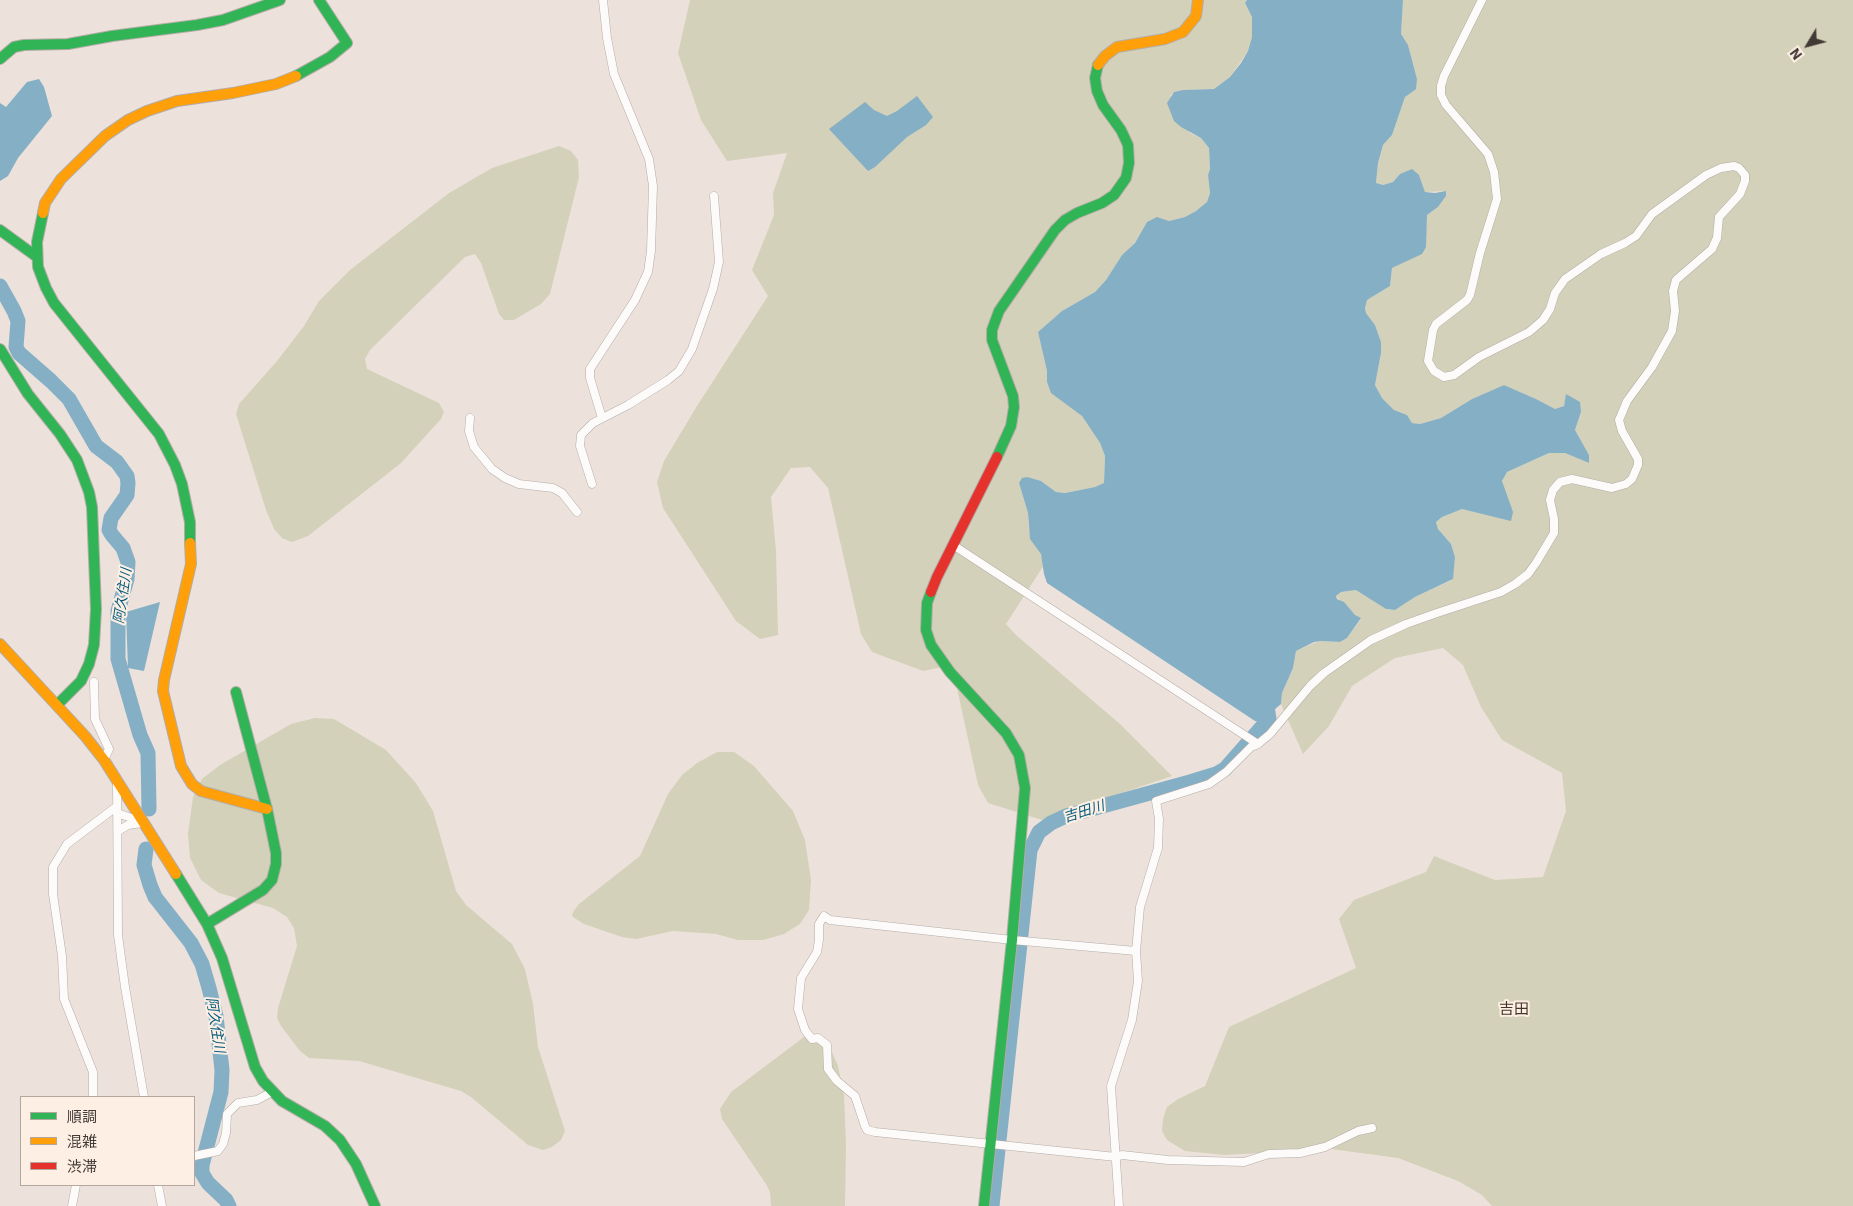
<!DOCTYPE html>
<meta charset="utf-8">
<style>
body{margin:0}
#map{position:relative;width:1853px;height:1206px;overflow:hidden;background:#ece2db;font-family:"IBM Plex Sans","Noto Sans JP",sans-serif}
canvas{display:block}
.legend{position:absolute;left:20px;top:1096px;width:175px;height:90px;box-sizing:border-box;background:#feefe4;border:1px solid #b3a79e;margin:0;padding:6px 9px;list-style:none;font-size:15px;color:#423a35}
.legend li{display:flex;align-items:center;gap:10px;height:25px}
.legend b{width:25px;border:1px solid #b3a79e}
.north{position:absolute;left:1783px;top:20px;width:50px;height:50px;-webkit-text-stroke:4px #feefe4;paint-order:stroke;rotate:233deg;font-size:14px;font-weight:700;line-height:20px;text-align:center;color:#423a35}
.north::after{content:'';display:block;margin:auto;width:18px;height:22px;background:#423a35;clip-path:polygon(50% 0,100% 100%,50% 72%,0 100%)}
</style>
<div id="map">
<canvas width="1853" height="1206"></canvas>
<ul class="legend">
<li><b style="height:6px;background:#30b455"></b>順調</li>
<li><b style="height:6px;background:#ff9f0a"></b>混雑</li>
<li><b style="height:6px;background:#e5322d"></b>渋滞</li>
</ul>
<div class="north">N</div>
</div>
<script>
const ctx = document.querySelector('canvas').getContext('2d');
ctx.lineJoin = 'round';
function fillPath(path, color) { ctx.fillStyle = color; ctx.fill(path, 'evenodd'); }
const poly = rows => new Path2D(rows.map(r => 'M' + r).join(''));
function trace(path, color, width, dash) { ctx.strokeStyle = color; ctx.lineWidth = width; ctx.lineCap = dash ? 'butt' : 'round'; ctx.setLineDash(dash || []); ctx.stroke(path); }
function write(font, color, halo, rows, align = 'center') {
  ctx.font = font + ' "IBM Plex Sans","Noto Sans JP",sans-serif'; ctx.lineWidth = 4; ctx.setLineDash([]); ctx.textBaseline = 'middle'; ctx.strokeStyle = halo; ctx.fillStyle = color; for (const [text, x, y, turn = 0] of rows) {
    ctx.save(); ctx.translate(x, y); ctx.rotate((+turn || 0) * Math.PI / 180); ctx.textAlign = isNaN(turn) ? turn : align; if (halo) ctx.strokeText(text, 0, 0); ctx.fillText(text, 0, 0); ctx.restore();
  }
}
fillPath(poly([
 [690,0,1247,0,1245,3,1252,17,1252,37,1248,51,1230,77,1214,89,1183,90,1174,92,1170,96,1190,133,1201,138,1209,148,1210,169,1208,175,1210,193,1207,202,1196,211,1185,217,1169,221,1161,220,1147,222,1135,243,1122,255,1106,280,1095,292,1062,311,1038,332,1047,371,1047,382,1056,395,1082,416,1100,443,1105,456,1104,483,1095,487,1065,493,1056,492,1041,481,1019,483,1028,513,1029,531,1041,554,1044,565,1006,624,1016,635,1120,724,1172,776,1042,820,988,803,978,785,952,665,923,671,872,652,861,634,828,488,810,467,791,468,771,497,776,551,778,635,760,639,736,621,663,508,657,482,664,461,697,406,768,296,752,270,774,215,773,193,787,153,727,161,701,120,678,53],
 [1403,0,1853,0,1853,1206,1492,1206,1482,1195,1458,1181,1398,1158,1331,1149,1225,1155,1185,1151,1167,1140,1162,1131,1163,1119,1167,1107,1178,1099,1205,1086,1229,1027,1356,968,1339,919,1354,900,1426,872,1434,856,1495,880,1543,877,1566,811,1562,773,1502,740,1481,707,1463,665,1443,648,1395,658,1352,686,1329,726,1303,754,1281,704,1282,693,1293,668,1296,651,1314,643,1322,641,1340,642,1347,638,1361,619,1355,615,1336,596,1341,592,1357,590,1386,609,1391,610,1395,610,1415,597,1452,580,1455,557,1451,544,1438,529,1436,522,1442,517,1462,509,1476,512,1505,492,1502,480,1507,472,1549,453,1565,453,1589,463,1589,455,1575,430,1581,412,1567,394,1564,406,1555,409,1536,399,1504,385,1472,399,1441,418,1420,424,1412,423,1407,415,1394,410,1382,398,1375,385,1381,353,1381,342,1375,325,1366,313,1365,308,1367,300,1390,286,1392,268,1413,258,1426,230,1427,215,1438,207,1446,196,1446,191,1425,192,1419,175,1400,174,1393,182,1383,185,1376,183,1378,163,1383,145,1392,135,1405,97,1417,79,1408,45,1401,35],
 [559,146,571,151,578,160,579,177,550,294,541,304,514,320,504,320,499,314,481,263,475,254,465,257,370,350,365,359,367,369,439,403,444,412,441,419,401,463,308,536,292,542,282,538,274,529,266,510,236,414,239,404,277,361,304,326,319,301,350,270,449,193,492,168],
 [315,718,334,719,386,750,416,783,433,811,456,891,466,905,512,944,525,969,533,1004,538,1047,565,1131,561,1140,552,1147,543,1150,528,1145,471,1097,461,1091,359,1061,309,1058,300,1051,281,1026,277,1018,278,1008,297,946,294,928,287,917,273,908,219,893,201,880,190,858,188,834,193,797,202,779,220,765,291,724],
 [717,752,734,752,754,766,793,811,805,840,811,880,809,910,800,924,784,934,763,940,738,940,716,934,673,931,636,939,622,937,584,924,576,919,572,916,573,912,579,904,640,856,668,794,682,775,697,763],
 [811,1034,824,1040,832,1052,838,1066,844,1095,846,1146,845,1206,771,1206,770,1192,766,1184,722,1119,720,1109,731,1092,804,1037]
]), '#d3d1b9');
fillPath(poly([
 [1247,0,1403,0,1401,34,1408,45,1417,79,1416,89,1405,97,1392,135,1383,145,1378,163,1376,183,1383,185,1393,182,1400,174,1412,169,1419,175,1425,192,1435,193,1446,191,1446,196,1438,207,1427,215,1426,247,1422,254,1392,268,1390,286,1367,300,1365,308,1366,313,1375,325,1381,342,1381,353,1375,385,1382,398,1394,410,1407,415,1412,423,1420,424,1441,418,1472,399,1504,385,1536,399,1555,409,1564,406,1566,394,1580,402,1581,412,1575,430,1589,455,1589,463,1565,453,1549,453,1507,472,1502,481,1513,512,1511,521,1462,509,1442,517,1436,522,1438,529,1451,544,1455,557,1453,579,1415,597,1395,610,1386,609,1356,590,1341,592,1336,596,1337,599,1344,602,1355,615,1361,618,1347,638,1340,642,1322,641,1314,642,1296,651,1293,668,1282,693,1281,704,1260,722,1255,721,1047,583,1044,574,1041,554,1030,539,1028,513,1019,483,1022,478,1027,477,1041,481,1056,492,1065,493,1095,487,1104,483,1105,456,1100,443,1082,416,1051,393,1047,382,1047,371,1038,332,1062,311,1095,292,1106,280,1122,255,1135,243,1147,222,1157,217,1169,221,1185,217,1196,211,1207,202,1210,193,1208,175,1210,169,1209,148,1201,138,1181,127,1174,121,1167,103,1174,92,1183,90,1214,89,1230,77,1241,63,1248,51,1252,37,1252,17,1245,3],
 [39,79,44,87,52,116,18,158,8,176,0,181,0,103,6,107,27,82],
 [917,96,933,117,926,125,907,137,875,167,868,171,829,129,865,102,874,110,887,116,897,111],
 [160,602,144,671,128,668,126,612]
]), '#84afc5');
trace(poly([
 [0,286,14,311,18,321,16,347,19,353,51,381,69,399,96,446,117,462,127,476,128,483,127,495,111,518,109,530,112,535,123,548,128,562,127,579,118,611,118,659,140,735,148,753,149,809],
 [146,849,144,865,150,885,155,897,191,943,202,964,209,988,216,1016,222,1070,221,1092,202,1165,202,1173,208,1183,226,1200,229,1206],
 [992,1206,1030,850,1039,832,1051,823,1066,816,1190,782,1216,774,1225,769,1269,719,1265,694]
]), '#84afc5', 15);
const street = poly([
 [470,418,469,431,474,447,492,469,505,478,519,484,553,488,562,493,577,512],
 [602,418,590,378,590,369,635,300,648,272,651,251,653,186,649,159,614,74,607,38,603,0],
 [592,484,580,446,581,435,593,423,628,405,668,380,679,371,692,349,713,289,719,262,714,196],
 [953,545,1258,744],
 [94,682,95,719,109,749,104,760],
 [117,780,118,935,125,987,144,1097],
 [117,813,143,822],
 [118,831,128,825,142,823],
 [1136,951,1012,940,830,920,824,916,819,924,819,940,817,952,801,978,798,1009,805,1030,812,1039,818,1038,827,1045,828,1069,837,1081,855,1096,865,1126,867,1130,875,1132,1116,1157,1122,1155,1168,1160,1244,1162,1269,1154,1300,1153,1325,1147,1358,1131,1372,1128],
 [93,1097,93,1072,64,999,62,956,53,894,53,867,67,844,116,807],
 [194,1156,218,1151,223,1144,226,1133,227,1114,238,1103,257,1100,272,1092],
 [158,1185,162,1206],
 [72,1206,76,1185],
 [1119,1206,1111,1086,1132,1020,1138,981,1136,951,1140,907,1158,848,1159,819,1156,801,1209,784,1226,772,1251,747,1258,744,1270,734,1310,686,1324,673,1371,640,1406,624,1437,613,1501,592,1515,584,1528,574,1536,563,1554,533,1554,519,1550,500,1553,490,1560,482,1572,479,1612,488,1626,484,1632,479,1638,465,1638,459,1622,431,1619,420,1622,413,1627,401,1652,367,1672,331,1675,311,1673,291,1676,280,1712,249,1717,238,1719,217,1740,194,1745,181,1745,175,1739,168,1734,166,1721,168,1706,175,1652,214,1636,236,1625,243,1601,254,1565,279,1555,293,1550,309,1543,320,1529,332,1479,357,1454,375,1444,377,1434,371,1428,361,1433,330,1436,324,1467,300,1470,295,1480,253,1497,199,1494,172,1488,154,1446,105,1441,95,1441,86,1444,76,1482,0]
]);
const fast = poly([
 [0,59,14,47,24,45,68,44,112,36,197,25,223,20,280,0],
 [296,76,330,57,347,43,319,0],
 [43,213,37,242,38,267,46,288,54,303,159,434,175,465,182,484,190,522,190,543],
 [0,230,37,257],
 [0,349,28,394,60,434,77,460,89,492,92,507,96,609,94,645,89,664,81,681,57,705],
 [997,457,1011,426,1014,407,1013,396,992,340,992,330,999,311,1055,230,1065,220,1077,213,1102,203,1114,195,1126,178,1129,163,1128,145,1121,130,1103,105,1097,91,1095,78,1098,65],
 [931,592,927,603,926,630,931,645,950,672,1006,733,1019,755,1025,788,1012,940,984,1206],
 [176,874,207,924,222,958,255,1067,263,1081,282,1101,325,1126,340,1140,356,1164,375,1206],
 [207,924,263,890,272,880,276,864,276,853,267,809,236,692]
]);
const slow = poly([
 [1098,65,1105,56,1117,47,1165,39,1183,32,1196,16,1198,0],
 [43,213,45,203,61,179,105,136,128,120,147,111,177,101,233,93,276,84,296,76],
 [190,543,191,564,164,680,163,691,181,766,192,784,201,791,267,809],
 [0,644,85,736,104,760,176,874]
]);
const jam = poly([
 [931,592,937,577,997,457]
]);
trace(street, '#b4aca7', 9);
trace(fast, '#b4aca7', 12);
trace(slow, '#b4aca7', 12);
trace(jam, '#b4aca7', 12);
trace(street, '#fcfbfa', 8);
trace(fast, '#30b455', 10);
trace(slow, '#ff9f0a', 10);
trace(jam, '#e5322d', 10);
write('italic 14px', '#055c7e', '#feefe4', [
 ["阿久住川",123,596,-82],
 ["吉田川",1084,812,-18],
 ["阿久住川",215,1025,81]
]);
write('15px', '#44362b', '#feefe4', [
 ["吉田",1514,1010]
]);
</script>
